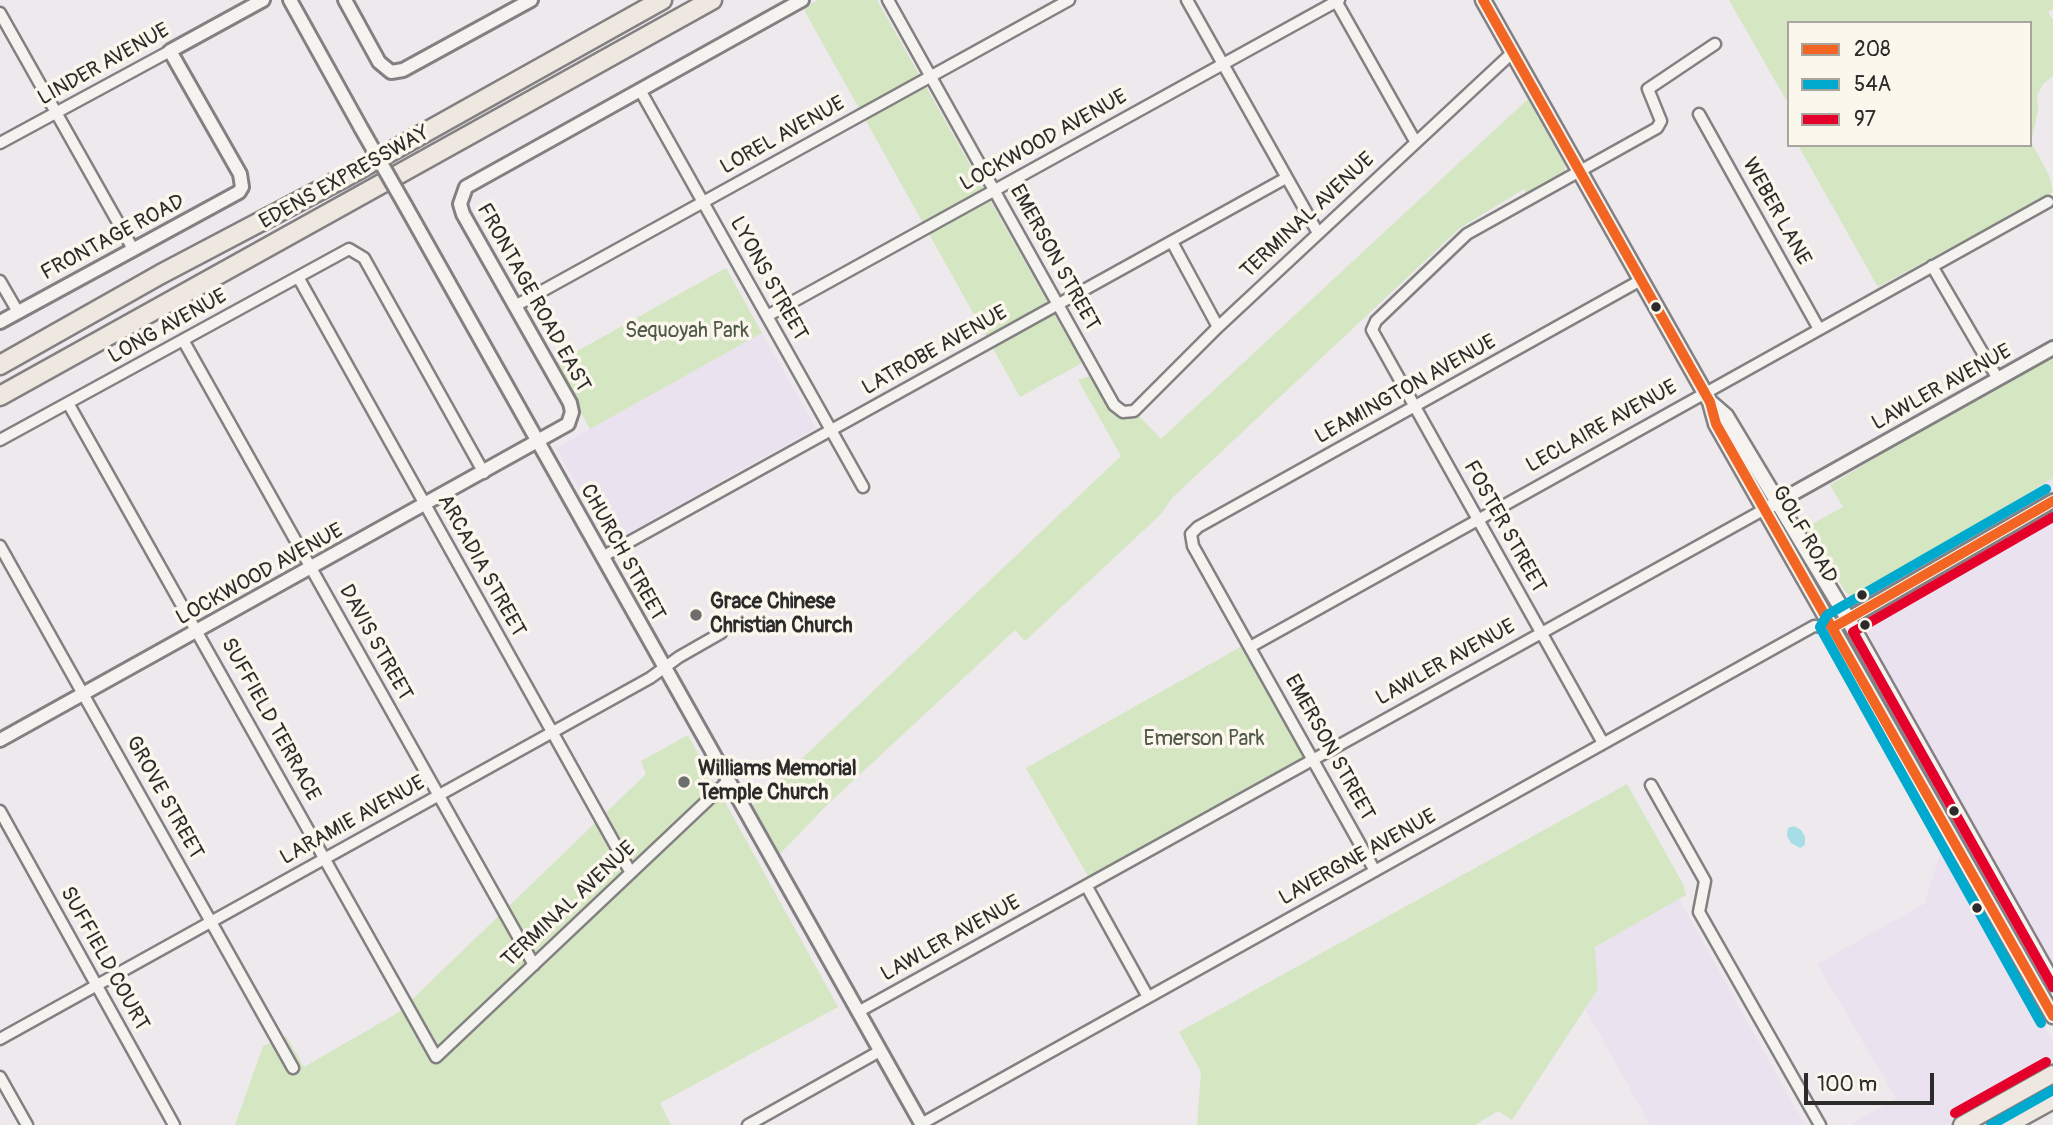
<!DOCTYPE html>
<style>
body{margin:0}
#map{position:relative;width:2053px;height:1125px;overflow:hidden;background:#eee9ed;font-family:Pangolin,sans-serif}
canvas{display:block}
.legend{position:absolute;left:1787px;top:21px;width:245px;height:126px;box-sizing:border-box;background:#fbf7ec;border:2px solid #a8a59f;margin:0;padding:9px 12px;list-style:none;font-size:21px;color:#2b2b2b}
.legend li{display:flex;align-items:center;gap:14px;height:35px}
.legend b{width:35px;border:2px solid #a8a59f}
.scale{position:absolute;left:1804px;top:1073px;width:130px;height:32px;box-sizing:border-box;border:4px solid #2b2b2b;border-top:0;padding-left:9px;font-size:21px;line-height:24px;white-space:nowrap;color:#2b2b2b;-webkit-text-stroke:5px #fbf7ec;paint-order:stroke}
</style>
<div id="map">
<canvas width="2053" height="1125"></canvas>
<ul class="legend">
<li><b style="height:9px;background:#f26522"></b>208</li>
<li><b style="height:9px;background:#00a9ce"></b>54A</li>
<li><b style="height:9px;background:#e4002b"></b>97</li>
</ul>
<div class="scale">100 m</div>
</div>
<script>
const ctx = document.querySelector('canvas').getContext('2d');
ctx.lineJoin = 'round';
function fillPath(path, color) { ctx.fillStyle = color; ctx.fill(path, 'evenodd'); }
const poly = rows => new Path2D(rows.map(r => 'M' + r).join(''));
function trace(path, color, width, dash) { ctx.strokeStyle = color; ctx.lineWidth = width; ctx.lineCap = dash ? 'butt' : 'round'; ctx.setLineDash(dash || []); ctx.stroke(path); }
function write(font, color, halo, rows, align = 'center') {
  ctx.font = font + ' Pangolin,sans-serif'; ctx.lineWidth = 7; ctx.setLineDash([]); ctx.textBaseline = 'middle'; ctx.strokeStyle = halo; ctx.fillStyle = color; for (const [text, x, y, turn = 0] of rows) {
    ctx.save(); ctx.translate(x, y); ctx.rotate((+turn || 0) * Math.PI / 180); ctx.textAlign = isNaN(turn) ? turn : align; if (halo) ctx.strokeText(text, 0, 0); ctx.fillText(text, 0, 0); ctx.restore();
  }
}
fillPath(poly([
 [762,333,816,428,610,543,556,448],
 [2053,478,2053,971,1847,594,1857,597],
 [1942,848,2053,1041,2053,1064,1946,1125,1850,1125,1896,1098,1817,964,1924,904],
 [1679,899,1805,1125,1650,1125,1585,1008,1598,989,1595,947]
]), '#ebe2ef');
fillPath(poly([
 [818,0,877,0,1082,363,1020,397,803,8],
 [1729,0,2053,0,2053,9,2048,12,2053,20,2053,76,2043,84,2037,95,2038,111,2031,142,2049,175,2053,192,1878,287,1798,145,2030,145,2030,23,1789,23,1789,105],
 [1528,99,1565,165,1565,173,1528,196,1524,189,1460,228,1172,498,1160,515,1025,641,1015,630,824,808,780,854,753,805,1121,456,1078,380,1093,375,1116,414,1140,417,1161,439],
 [726,268,762,333,590,429,554,364],
 [2053,352,2053,478,1857,597,1847,594,1805,528,1843,507,1830,485],
 [1244,645,1305,756,1089,878,1026,768],
 [688,735,838,1007,660,1103,671,1125,235,1125,263,1046,286,1036,304,1067,399,1012,646,774,641,761],
 [1627,784,1683,884,1686,895,1595,947,1598,989,1512,1120,1498,1111,1475,1125,1197,1125,1201,1072,1179,1032]
]), '#d4e6c2');
fillPath(poly([
 [1794,826,1801,830,1805,837,1805,845,1800,848,1791,843,1787,836,1788,828]
]), '#a7dde7');
const minor = poly([
 [888,0,1114,405,1123,412,1134,411,1218,327,1512,53],
 [1187,0,1318,233],
 [1336,1,1415,141],
 [0,13,133,249],
 [640,90,863,487],
 [1699,114,1819,329],
 [0,143,170,51],
 [1172,242,1218,327],
 [1932,266,1998,379],
 [298,277,631,873],
 [0,281,18,312],
 [515,306,1069,0],
 [767,316,1339,0],
 [183,340,534,965],
 [68,403,436,1057,728,781],
 [0,440,349,249,364,258,484,473],
 [0,546,293,1068],
 [602,557,1286,178],
 [1250,647,2048,202],
 [1603,743,1372,330,1376,321,1467,234,1657,128,1661,121,1648,89,1715,44],
 [1651,785,1705,881,1699,912,1820,1125],
 [0,811,174,1125],
 [1375,871,1193,546,1191,534,1198,527,1641,280],
 [1087,887,1148,997],
 [858,1012,1765,509],
 [0,1039,650,678,679,657,721,633],
 [0,1077,27,1125],
 [921,1124,1814,626,1834,627],
 [748,1125,880,1051]
]);
const tertiary = poly([
 [290,0,361,128],
 [345,0,379,62,391,72,403,70,531,0],
 [405,205,922,1125],
 [0,322,239,192,242,187,240,174,170,51,263,0],
 [1769,507,2053,348],
 [1834,627,2053,501],
 [0,740,568,424,572,412,570,403,463,214,460,204,466,187,802,0]
]);
const secondary = poly([
 [1483,0,1710,402,1716,424,2053,1016],
 [1711,403,1726,416,1848,619,2053,983]
]);
const primary = poly([
 [1962,1125,2053,1074],
 [2008,1125,2053,1100]
]);
const motorway = poly([
 [0,365,161,274,349,175,662,0],
 [0,396,712,0]
]);
trace(minor, '#838082', 15);
trace(tertiary, '#838082', 18);
trace(secondary, '#838082', 19);
trace(primary, '#838082', 21);
trace(motorway, '#838082', 23);
trace(minor, '#f5f3f0', 10);
trace(tertiary, '#f5f3f0', 12);
trace(secondary, '#f5f3f0', 14);
trace(primary, '#eee8e1', 16);
trace(motorway, '#eee8e1', 18);
const tertiaryBridge = poly([
 [361,128,405,205]
]);
trace(tertiaryBridge, '#838082', 18, []);
trace(tertiaryBridge, '#f5f3f0', 12);
trace(poly([
 [1483,0,1710,402,1716,424,2053,1016],
 [1834,627,2053,501]
]), '#f26522', 10);
trace(poly([
 [2041,1023,1820,627,1827,615,2046,489],
 [1991,1125,2053,1090]
]), '#00a9ce', 10);
trace(poly([
 [2053,517,1853,632,2053,987],
 [1955,1113,2046,1062]
]), '#e4002b', 10);
for (const [x, y, r, color] of [
 [1656,307,6,"#2b2b2b"],
 [1862,595,6,"#2b2b2b"],
 [696,615,7,"#6f6e6f"],
 [1865,625,6,"#2b2b2b"],
 [684,782,7,"#6f6e6f"],
 [1954,811,6,"#2b2b2b"],
 [1977,908,6,"#2b2b2b"]
]) { const dot = new Path2D(); dot.arc(x, y, r, 0, 2 * Math.PI); ctx.fillStyle = color; ctx.fill(dot); trace(dot, '#fbf7ec', 2.5); }
write('21px', '#2b2b2b', '#fbf7ec', [
 ["LINDER AVENUE",104,65,-29],
 ["LOREL AVENUE",783,136,-29],
 ["LOCKWOOD AVENUE",1044,141,-29],
 ["EDENS EXPRESSWAY",345,178,-29],
 ["WEBER LANE",1776,212,61],
 ["TERMINAL AVENUE",1308,216,-43],
 ["FRONTAGE ROAD",113,238,-28],
 ["EMERSON STREET",1054,258,61],
 ["LYONS STREET",768,279,61],
 ["FRONTAGE ROAD EAST",533,298,61],
 ["LONG AVENUE",168,327,-29],
 ["LATROBE AVENUE",935,351,-29],
 ["LAWLER AVENUE",1942,388,-29],
 ["LEAMINGTON AVENUE",1406,390,-29],
 ["LECLAIRE AVENUE",1602,427,-29],
 ["FOSTER STREET",1504,527,61],
 ["GOLF ROAD",1804,535,60],
 ["CHURCH STREET",622,553,61],
 ["ARCADIA STREET",481,566,61],
 ["LOCKWOOD AVENUE",260,575,-29],
 ["DAVIS STREET",375,643,61],
 ["LAWLER AVENUE",1446,663,-29],
 ["SUFFIELD TERRACE",270,720,61],
 ["EMERSON STREET",1329,748,61],
 ["GROVE STREET",164,798,61],
 ["LARAMIE AVENUE",353,821,-29],
 ["LAVERGNE AVENUE",1358,858,-29],
 ["TERMINAL AVENUE",569,905,-43],
 ["LAWLER AVENUE",951,939,-29],
 ["SUFFIELD COURT",104,959,61]
]);
write('21px', '#505948', '#fbf7ec', [
 ["Sequoyah Park",687,332],
 ["Emerson Park",1204,740]
]);
write('bold 21px', '#2b2b2b', '#fbf7ec', [
 ["Grace Chinese",710,603],
 ["Christian Church",710,627],
 ["Williams Memorial",698,770],
 ["Temple Church",698,794]
], 'left');
</script>
